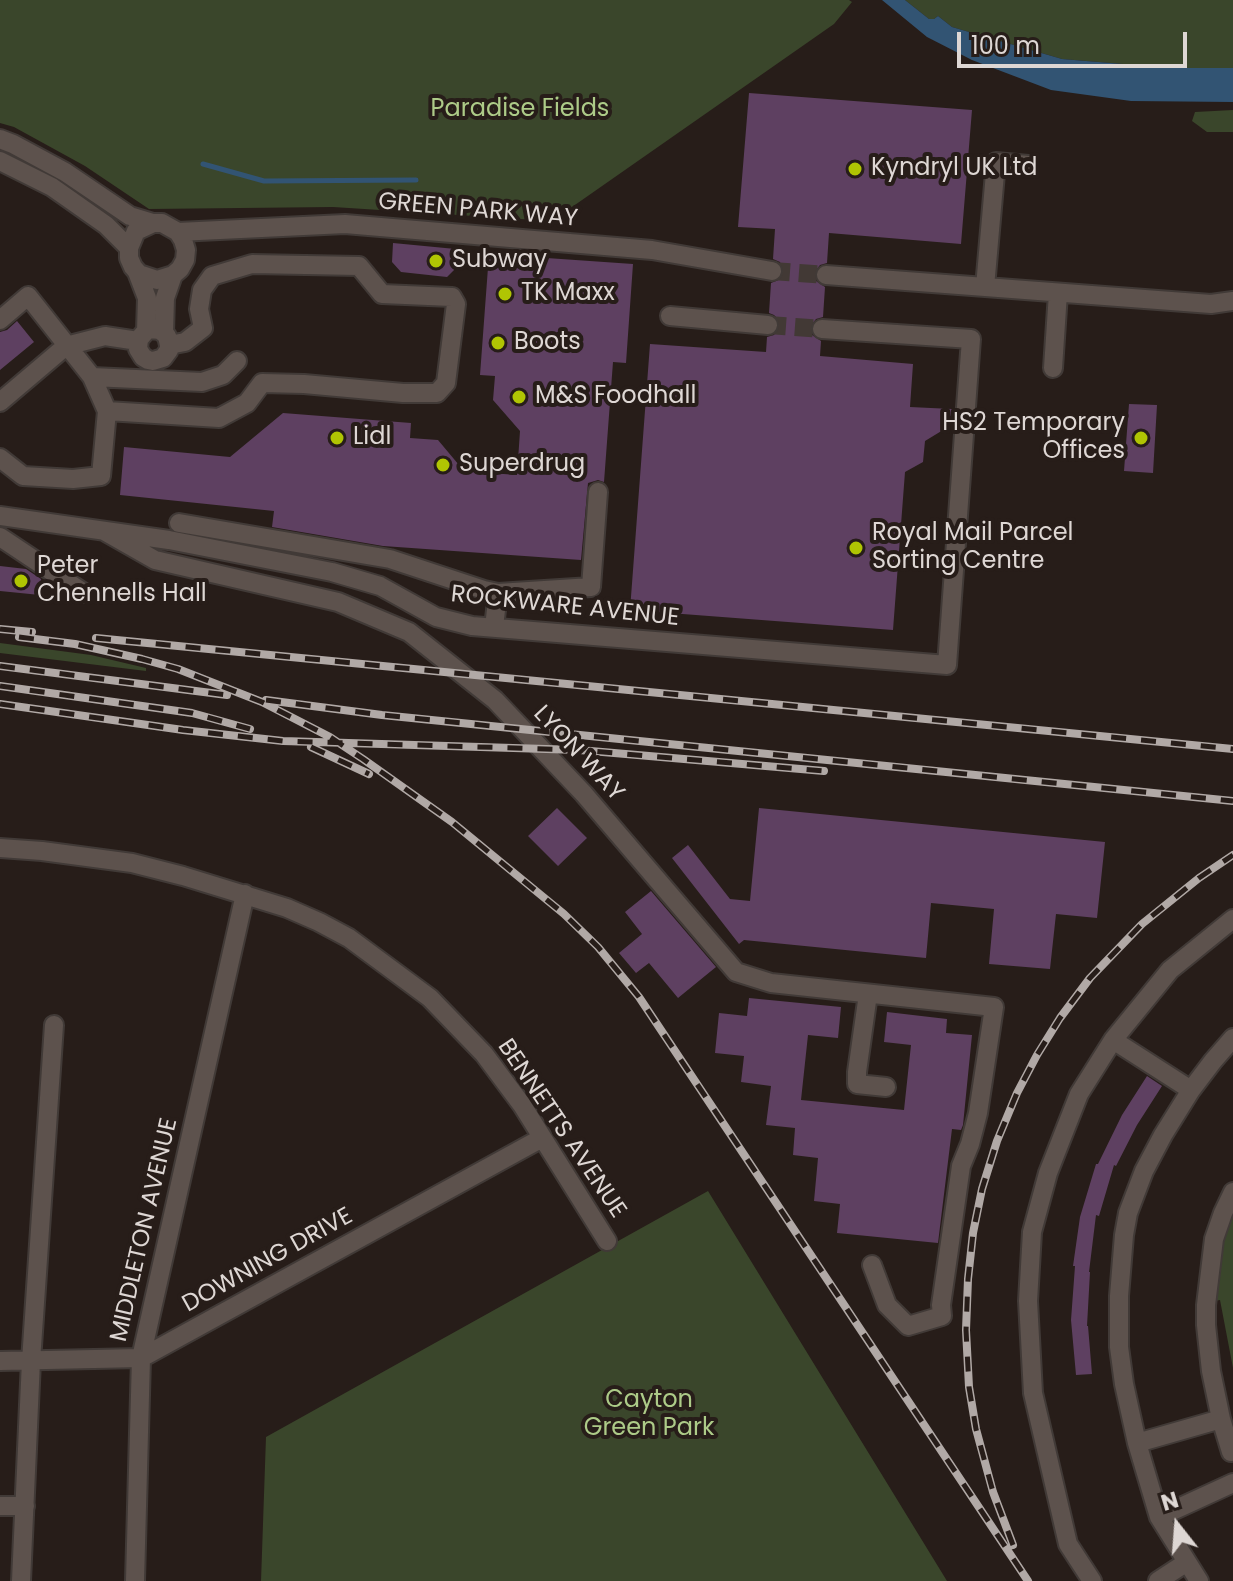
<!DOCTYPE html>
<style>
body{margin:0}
#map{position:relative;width:1233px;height:1581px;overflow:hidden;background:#271d19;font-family:Poppins,sans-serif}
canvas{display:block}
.north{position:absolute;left:1137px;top:1485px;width:80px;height:80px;-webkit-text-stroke:6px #271d19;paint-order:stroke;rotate:343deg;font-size:22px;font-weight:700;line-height:32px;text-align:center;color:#ded7d4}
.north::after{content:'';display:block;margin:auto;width:28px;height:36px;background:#ded7d4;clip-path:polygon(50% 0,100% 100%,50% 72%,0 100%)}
.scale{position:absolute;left:957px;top:32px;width:230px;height:36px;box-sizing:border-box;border:4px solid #ded7d4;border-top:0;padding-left:10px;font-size:24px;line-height:28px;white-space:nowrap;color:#ded7d4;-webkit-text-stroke:6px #271d19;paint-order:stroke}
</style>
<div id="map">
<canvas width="1233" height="1581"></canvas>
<div class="north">N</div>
<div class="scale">100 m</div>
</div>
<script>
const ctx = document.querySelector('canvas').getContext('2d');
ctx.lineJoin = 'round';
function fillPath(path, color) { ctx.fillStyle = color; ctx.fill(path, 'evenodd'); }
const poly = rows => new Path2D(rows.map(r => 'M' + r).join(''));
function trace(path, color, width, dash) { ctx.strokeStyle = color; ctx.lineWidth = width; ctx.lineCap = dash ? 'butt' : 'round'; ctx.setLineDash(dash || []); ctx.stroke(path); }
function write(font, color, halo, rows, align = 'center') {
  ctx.font = font + ' Poppins,sans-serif'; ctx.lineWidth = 8; ctx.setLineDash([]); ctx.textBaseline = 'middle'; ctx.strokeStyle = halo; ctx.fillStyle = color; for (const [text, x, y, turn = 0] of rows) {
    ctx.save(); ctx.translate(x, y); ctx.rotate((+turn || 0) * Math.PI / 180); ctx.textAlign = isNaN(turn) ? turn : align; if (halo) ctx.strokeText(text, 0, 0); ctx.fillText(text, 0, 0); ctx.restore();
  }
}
fillPath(poly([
 [0,0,849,0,852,2,834,24,552,221,333,207,149,209,85,166,14,127,0,123],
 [905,0,1233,0,1233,68,1171,68,1062,59,952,27,938,16,934,19,929,19],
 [1233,110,1233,132,1207,132,1192,121,1195,112],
 [0,643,91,655,146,668,146,671,0,653],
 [708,1191,947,1581,261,1581,266,1437],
 [1233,1199,1233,1368,1220,1300,1209,1302,1215,1251]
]), '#3a462b');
fillPath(poly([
 [882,0,905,0,929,19,934,19,938,16,952,27,1062,59,1171,68,1233,68,1233,102,1131,101,1051,90,972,60,927,37]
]), '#325473');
trace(poly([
 [203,164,264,181,416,180]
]), '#325473', 5);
fillPath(poly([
 [749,93,972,110,961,244,829,233,827,263,820,265,814,273,816,281,825,287,823,317,816,319,810,327,812,335,821,341,820,356,913,364,910,407,952,409,948,427,925,441,923,462,905,472,893,630,630,610,650,344,766,352,767,337,774,335,780,327,778,319,774,315,769,313,771,283,781,279,784,272,780,262,773,259,775,229,738,227],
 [393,243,466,250,464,269,456,268,447,277,401,272,392,262],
 [489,254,633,264,626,363,613,362,604,482,598,480,588,483,581,560,383,546,272,527,274,511,120,495,124,447,230,457,283,413,411,423,410,438,438,440,464,471,517,475,520,431,493,400,495,376,480,375],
 [17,321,34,342,0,370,0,332,7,330],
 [1129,404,1157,405,1153,473,1124,471],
 [0,566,26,569,41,579,40,595,0,591],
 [557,808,587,838,558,866,528,836],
 [759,808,1105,842,1097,918,1056,914,1050,969,989,964,994,909,931,903,926,958,744,940,739,944,672,858,688,845,730,899,750,901],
 [651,891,716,967,678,998,649,963,636,973,619,953,642,934,625,912],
 [749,998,841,1007,838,1038,808,1035,801,1100,904,1110,911,1045,884,1042,887,1012,947,1019,946,1033,972,1035,963,1125,961,1130,952,1129,938,1243,837,1233,840,1204,814,1201,818,1158,793,1155,795,1128,766,1125,771,1086,741,1082,744,1056,715,1053,719,1013,747,1016],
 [1147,1076,1162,1086,1137,1125,1116,1166,1114,1165,1099,1216,1096,1215,1089,1272,1090,1272,1087,1326,1088,1326,1092,1374,1076,1375,1071,1320,1075,1266,1073,1266,1080,1217,1096,1164,1098,1164,1122,1115]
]), '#5e4061');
trace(poly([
 [772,271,826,275],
 [768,325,822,329]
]), '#423935', 18, [18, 9]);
const minor = poly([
 [0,139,13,144,65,172,130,216,153,223,162,223,178,232,183,240,186,250,185,260,180,269,173,275,157,280,139,274,133,267,129,258,129,248,136,231,153,223],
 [0,161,52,187,106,225,129,248],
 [178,232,345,224,652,250,772,271],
 [137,272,147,298,146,331,139,339,138,349,143,357,148,360,153,361,163,358,169,350,169,345,167,336,160,330,150,329,146,331],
 [826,275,1211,304,1233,301],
 [985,287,996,162,1028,165],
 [670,316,768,325],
 [0,320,28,296,92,377,202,382,223,375,237,361],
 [164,333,165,298,173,275],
 [1053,368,1058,293],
 [92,377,107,411],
 [0,402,66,346,105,336,138,341],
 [0,458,23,476,73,479,101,476,107,411,219,418,247,403,262,383,304,384,403,393,437,393,446,383,456,304,452,297,382,294,359,266,252,264,212,276,202,290,199,309,203,328,185,342,169,345],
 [0,516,169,540,332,572,380,586,436,617,472,626,947,665,971,339,822,329],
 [179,523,390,559,484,590,498,593,494,627],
 [104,531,155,560,338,602,409,632,495,700,584,794,736,972,771,983,994,1007,978,1113,970,1144,961,1166,941,1305,942,1316,908,1326,887,1305,872,1265],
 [0,537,84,593],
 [498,593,591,587,598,492],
 [0,848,42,851,132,863,183,876,287,908,319,922,349,938,430,998,484,1054,522,1105,607,1241],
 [868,994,857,1072,857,1084,886,1087],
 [1113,1040,1191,1090],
 [0,1361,141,1358,542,1138],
 [1137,1443,1221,1419],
 [1231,1452,1221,1419,1211,1371,1206,1325,1206,1305,1214,1239,1223,1213,1233,1192],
 [0,1506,25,1506],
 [1159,1517,1233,1483],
 [21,1581,31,1361,54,1025],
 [135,1581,141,1358,245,894],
 [1092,1581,1068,1544,1033,1393,1028,1301,1032,1232,1048,1173,1079,1094,1113,1040,1170,970,1233,919],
 [1158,1581,1187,1562],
 [1199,1581,1159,1517,1137,1443,1124,1384,1119,1347,1119,1296,1124,1235,1128,1213,1144,1171,1163,1135,1191,1090,1213,1061,1233,1038]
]);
trace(minor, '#413a37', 22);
trace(minor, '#5d524d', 18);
const rail = poly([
 [0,629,32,632],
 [19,637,75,644,142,659,178,669,262,702,330,737,363,759,452,822,564,914,598,947,639,997,1028,1581],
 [96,638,1233,749],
 [0,666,227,695],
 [0,686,192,713,250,729],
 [266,700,382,715,1233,801],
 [0,704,183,730,283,741,579,750,824,771],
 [311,747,369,774],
 [1013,1545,993,1492,976,1429,969,1387,966,1330,968,1279,973,1233,982,1189,997,1141,1017,1093,1037,1055,1060,1018,1090,978,1142,924,1199,878,1233,855]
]);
trace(rail, '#b1a9a6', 8);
trace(rail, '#271d19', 5, [15]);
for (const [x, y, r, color] of [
 [855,169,8,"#b0c503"],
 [436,261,8,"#b0c503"],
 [505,294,8,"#b0c503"],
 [498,343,8,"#b0c503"],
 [519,397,8,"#b0c503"],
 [337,438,8,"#b0c503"],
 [1141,438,8,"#b0c503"],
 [443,465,8,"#b0c503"],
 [856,548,8,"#b0c503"],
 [21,581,8,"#b0c503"]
]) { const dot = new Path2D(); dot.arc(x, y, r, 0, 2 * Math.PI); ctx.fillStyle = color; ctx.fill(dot); trace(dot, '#271d19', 3); }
write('24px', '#adcb88', '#271d19', [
 ["Paradise Fields",520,110],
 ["Cayton",649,1401],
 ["Green Park",649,1429]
]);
write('24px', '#ded7d4', '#271d19', [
 ["Kyndryl UK Ltd",871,169],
 ["Subway",452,261],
 ["TK Maxx",521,294],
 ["Boots",514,343],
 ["M&S Foodhall",535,397],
 ["HS2 Temporary",1125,424,"right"],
 ["Offices",1125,452,"right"],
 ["Lidl",353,438],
 ["Superdrug",459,465],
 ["Royal Mail Parcel",872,534],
 ["Sorting Centre",872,562],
 ["Peter",37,567],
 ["Chennells Hall",37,595]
], 'left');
write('24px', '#ded7d4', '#271d19', [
 ["GREEN PARK WAY",478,211,5],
 ["ROCKWARE AVENUE",565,607,6],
 ["LYON WAY",578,754,47],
 ["BENNETTS AVENUE",561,1129,56],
 ["MIDDLETON AVENUE",145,1230,-77],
 ["DOWNING DRIVE",268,1261,-29]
]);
</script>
